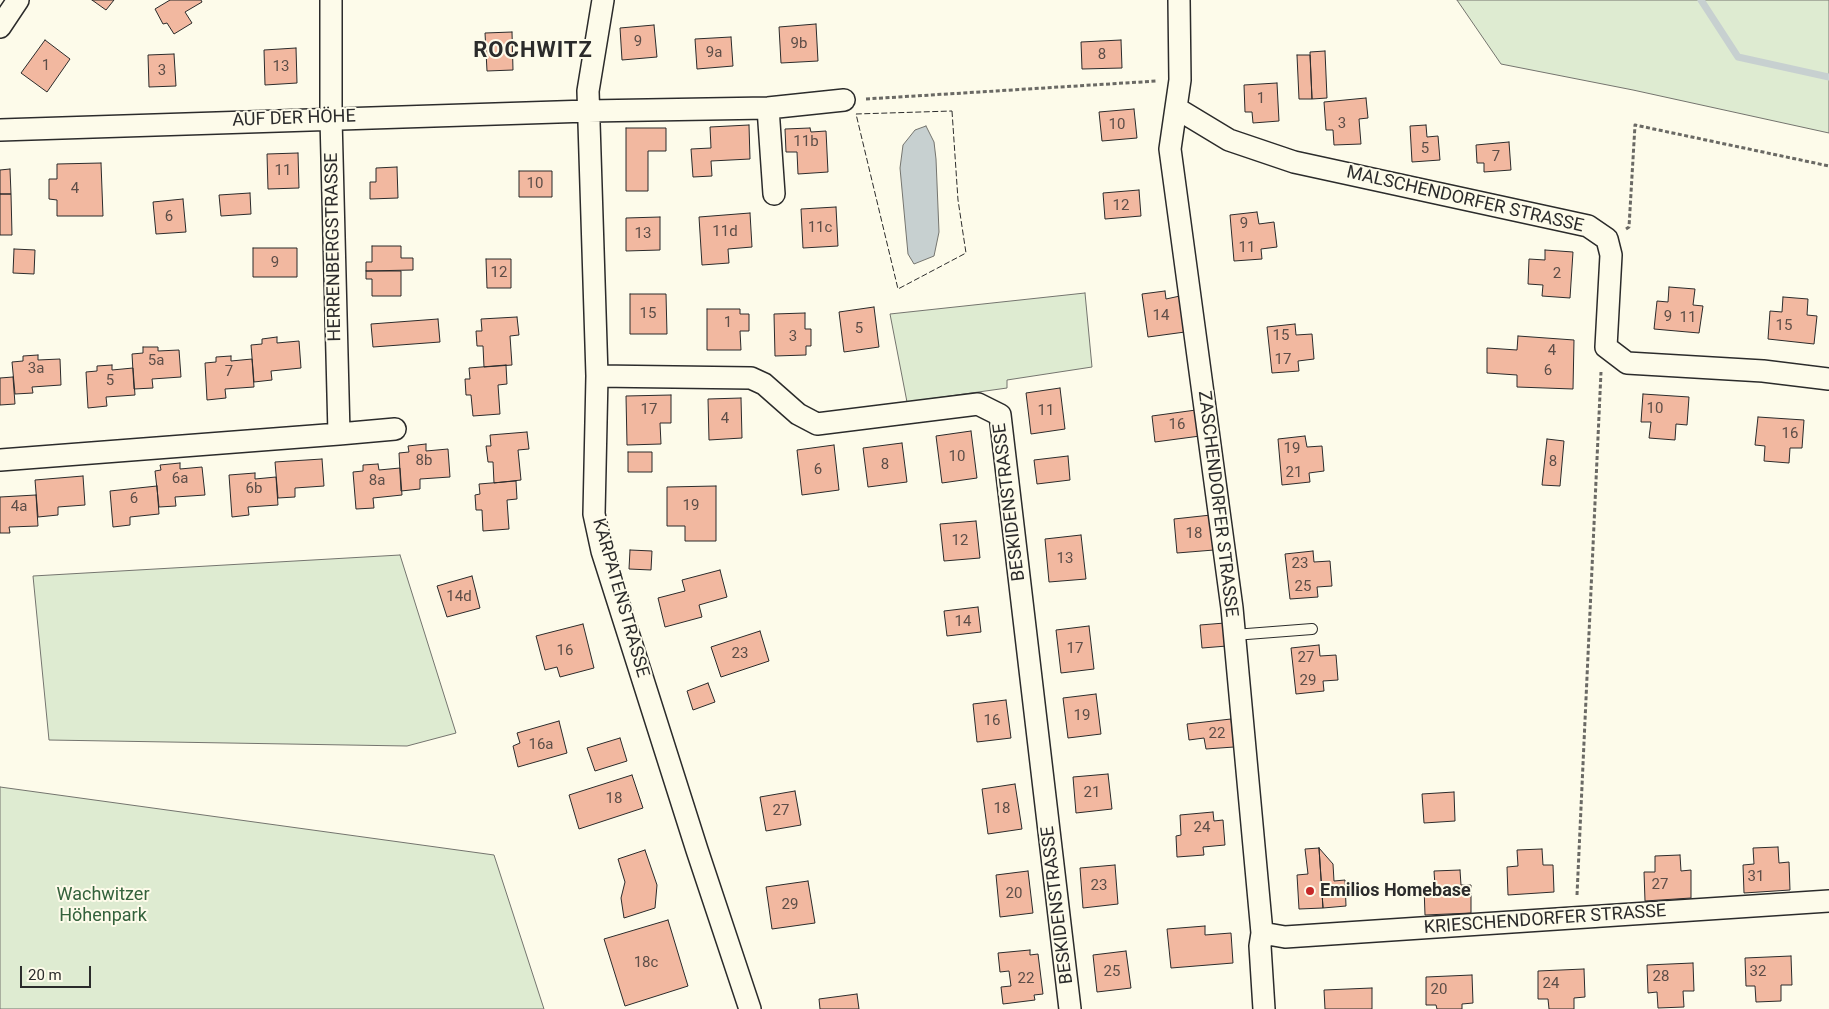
<!DOCTYPE html>
<meta charset="utf-8">
<style>
body{margin:0}
#map{position:relative;width:1829px;height:1009px;overflow:hidden;background:#fdfbea;font-family:Roboto,sans-serif}
canvas{display:block}
.scale{position:absolute;left:20px;top:966px;width:71px;height:22px;box-sizing:border-box;border:2px solid #2b2b2b;border-top:0;padding-left:6px;font-size:15px;line-height:18px;white-space:nowrap;color:#2b2b2b;-webkit-text-stroke:4px #fdfbea;paint-order:stroke}
</style>
<div id="map">
<canvas width="1829" height="1009"></canvas>
<div class="scale">20 m</div>
</div>
<script>
const ctx = document.querySelector('canvas').getContext('2d');
ctx.lineJoin = 'round';
function fillPath(path, color) { ctx.fillStyle = color; ctx.fill(path, 'evenodd'); }
const poly = rows => new Path2D(rows.map(r => 'M' + r).join(''));
function trace(path, color, width, dash) { ctx.strokeStyle = color; ctx.lineWidth = width; ctx.lineCap = dash ? 'butt' : 'round'; ctx.setLineDash(dash || []); ctx.stroke(path); }
function write(font, color, halo, rows, align = 'center') {
  ctx.font = font + ' Roboto,sans-serif'; ctx.lineWidth = 4; ctx.setLineDash([]); ctx.textBaseline = 'middle'; ctx.strokeStyle = halo; ctx.fillStyle = color; for (const [text, x, y, turn = 0] of rows) {
    ctx.save(); ctx.translate(x, y); ctx.rotate((+turn || 0) * Math.PI / 180); ctx.textAlign = isNaN(turn) ? turn : align; if (halo) ctx.strokeText(text, 0, 0); ctx.fillText(text, 0, 0); ctx.restore();
  }
}
const green = poly([
 [1457,0,1829,0,1829,133,1633,90,1501,64,1457,0],
 [1085,293,1092,367,1007,380,1007,388,907,402,890,314,1085,293],
 [400,555,456,733,407,746,49,740,33,576,400,555],
 [0,787,494,855,544,1009,0,1009,0,787]
]);
fillPath(green, '#deebd1');
trace(green, '#74746e', 1);
const water = poly([
 [926,126,934,142,936,159,939,232,934,256,914,264,908,254,900,168,903,145,915,130,926,126]
]);
fillPath(water, '#c7d0d0');
trace(water, '#74746e', 1);
trace(poly([
 [1701,0,1738,57,1829,77]
]), '#c7d0d0', 7);
const building = poly([
 [92,0,114,0,106,10,92,0],
 [170,0,201,0,202,2,185,12,192,23,174,34,167,23,163,24,155,9,170,0],
 [816,24,818,61,781,63,779,27,816,24],
 [654,25,657,57,622,60,620,28,654,25],
 [512,32,513,70,487,71,485,33,512,32],
 [731,37,733,66,697,69,695,39,731,37],
 [45,40,70,59,47,92,21,73,45,40],
 [1121,40,1122,68,1082,69,1081,42,1121,40],
 [296,48,297,83,265,85,264,50,296,48],
 [1325,51,1327,98,1312,99,1310,52,1325,51],
 [174,54,176,86,149,87,148,55,174,54],
 [1297,55,1310,55,1312,99,1299,99,1297,55],
 [1277,83,1279,121,1253,123,1252,112,1245,112,1244,85,1277,83],
 [1366,98,1368,118,1359,119,1361,144,1334,145,1333,130,1326,130,1324,102,1366,98],
 [1134,109,1137,138,1102,141,1099,112,1134,109],
 [749,125,750,159,711,161,712,176,693,177,691,149,711,148,710,127,749,125],
 [1426,125,1427,137,1438,136,1440,160,1412,162,1410,126,1426,125],
 [626,128,666,128,666,151,648,151,648,191,626,191,626,128],
 [810,128,811,132,826,131,828,172,798,174,797,152,786,152,785,129,810,128],
 [1509,142,1511,170,1484,172,1484,163,1477,163,1476,145,1509,142],
 [298,153,299,188,268,189,267,154,298,153],
 [101,163,103,216,57,216,57,200,49,199,49,179,57,179,57,164,101,163],
 [397,167,398,198,370,199,370,182,376,182,376,168,397,167],
 [10,169,11,194,0,194,0,170,10,169],
 [519,171,552,171,552,197,519,197,519,171],
 [1139,190,1141,216,1105,219,1103,193,1139,190],
 [250,193,251,214,221,216,219,195,250,193],
 [0,194,11,194,12,235,0,235,0,194],
 [183,199,186,232,156,234,153,202,183,199],
 [836,207,838,246,803,248,801,209,836,207],
 [1257,212,1259,224,1274,222,1277,247,1261,249,1262,259,1234,261,1230,215,1257,212],
 [750,213,752,247,728,249,729,263,702,265,699,217,750,213],
 [660,217,660,250,626,251,626,218,660,217],
 [372,246,401,246,401,258,413,258,413,270,366,271,366,262,372,262,372,246],
 [253,248,297,248,297,277,253,277,253,248],
 [14,249,35,250,34,274,13,273,14,249],
 [1545,250,1573,252,1570,298,1542,296,1543,285,1528,284,1529,259,1545,260,1545,250],
 [486,259,511,259,511,288,487,288,486,259],
 [366,271,401,271,401,296,372,296,372,279,366,279,366,271],
 [1669,287,1695,289,1693,305,1703,306,1699,333,1654,329,1657,301,1668,302,1669,287],
 [1165,291,1166,299,1180,296,1185,332,1148,337,1142,294,1165,291],
 [630,294,666,294,667,334,630,334,630,294],
 [1783,297,1808,299,1807,315,1817,316,1814,344,1768,339,1770,311,1782,312,1783,297],
 [874,307,879,347,844,352,839,312,874,307],
 [707,309,740,309,740,314,749,314,749,331,740,331,741,350,707,350,707,309],
 [805,313,805,329,811,329,811,346,806,346,806,355,775,356,774,314,805,313],
 [517,317,519,335,510,336,512,365,484,367,483,346,477,346,476,331,482,331,481,319,517,317],
 [438,319,440,342,373,347,371,324,438,319],
 [1295,324,1296,335,1312,334,1314,359,1298,361,1299,371,1272,373,1267,327,1295,324],
 [1518,336,1574,340,1573,389,1517,387,1517,375,1487,373,1487,348,1517,350,1518,336],
 [277,337,277,343,299,341,301,368,271,371,272,380,254,382,251,345,262,344,262,339,277,337],
 [143,347,158,347,158,351,179,350,181,377,152,379,153,388,134,389,132,354,143,353,143,347],
 [38,355,38,360,60,359,61,385,32,387,33,393,15,394,12,362,23,361,23,356,38,355],
 [231,356,231,361,252,359,254,387,225,389,226,398,207,400,205,363,216,362,216,357,231,356],
 [112,365,112,370,133,368,135,395,106,397,107,406,88,408,86,372,97,371,97,366,112,365],
 [506,365,507,384,498,385,500,414,473,416,471,395,466,395,465,379,470,379,469,368,506,365],
 [13,377,15,404,0,405,0,378,13,377],
 [1060,388,1065,429,1031,434,1026,393,1060,388],
 [1643,394,1689,397,1687,425,1676,424,1675,440,1649,438,1651,422,1641,422,1643,394],
 [671,395,671,423,660,423,661,444,627,445,626,396,671,395],
 [741,398,742,438,709,440,708,399,741,398],
 [1196,410,1200,436,1155,442,1152,416,1196,410],
 [1758,417,1804,420,1802,448,1790,448,1789,463,1764,461,1765,446,1755,445,1758,417],
 [971,431,977,478,942,483,936,436,971,431],
 [527,432,529,449,518,450,521,480,494,483,493,462,488,462,486,446,491,446,490,435,527,432],
 [1305,436,1307,447,1322,446,1324,471,1309,473,1310,482,1282,485,1278,439,1305,436],
 [1547,439,1564,441,1560,486,1542,485,1547,439],
 [902,443,907,482,868,487,863,448,902,443],
 [426,444,426,451,448,449,450,477,420,479,420,489,401,491,399,453,409,452,408,446,426,444],
 [834,445,839,490,802,495,797,450,834,445],
 [628,452,652,452,652,472,628,472,628,452],
 [1068,456,1070,480,1037,484,1034,460,1068,456],
 [322,459,324,486,295,488,295,497,278,498,275,462,322,459],
 [180,463,180,469,202,467,205,495,175,497,176,506,159,507,155,471,161,470,160,465,180,463],
 [378,464,379,470,400,468,402,495,373,498,374,508,356,509,353,472,363,471,363,465,378,464],
 [255,473,255,479,276,477,278,505,248,507,249,515,232,517,229,475,255,473],
 [83,476,85,505,58,507,58,515,38,517,35,480,83,476],
 [516,481,517,499,507,500,509,529,483,531,482,510,476,510,475,495,480,494,479,484,516,481],
 [157,486,159,514,130,517,130,525,113,527,110,491,157,486],
 [716,486,716,541,685,541,685,526,667,526,667,487,716,486],
 [36,495,38,526,9,527,10,533,0,533,0,497,36,495],
 [1211,515,1214,550,1177,553,1174,519,1211,515],
 [976,521,980,558,944,561,940,524,976,521],
 [1081,535,1086,579,1049,582,1045,539,1081,535],
 [630,550,652,551,651,570,629,569,630,550],
 [1313,551,1314,562,1330,561,1332,586,1317,587,1318,597,1290,599,1285,554,1313,551],
 [720,570,727,597,699,605,702,617,665,627,658,598,685,591,682,580,720,570],
 [472,576,480,608,447,617,437,586,472,576],
 [978,607,981,632,947,636,944,611,978,607],
 [1225,623,1227,646,1202,648,1200,625,1225,623],
 [583,624,594,668,560,677,557,667,545,670,536,636,583,624],
 [1089,626,1094,669,1061,673,1056,630,1089,626],
 [760,631,769,661,721,677,711,647,760,631],
 [1319,645,1320,656,1336,655,1338,680,1323,681,1324,691,1296,694,1291,648,1319,645],
 [708,683,715,702,693,710,687,691,708,683],
 [1096,694,1101,734,1068,738,1063,698,1096,694],
 [1006,700,1011,738,977,742,973,704,1006,700],
 [1231,719,1234,747,1206,749,1204,738,1189,740,1187,724,1231,719],
 [559,721,567,753,518,767,513,746,520,743,517,733,559,721],
 [620,738,627,761,595,771,587,748,620,738],
 [1108,774,1112,809,1076,813,1073,777,1108,774],
 [632,775,643,808,579,829,569,795,632,775],
 [1015,784,1022,829,988,834,982,789,1015,784],
 [795,791,801,825,766,831,760,797,795,791],
 [1454,792,1455,821,1424,823,1422,794,1454,792],
 [1213,812,1214,821,1223,820,1225,845,1203,847,1204,855,1177,857,1176,836,1181,835,1180,815,1213,812],
 [1778,847,1779,863,1789,862,1790,890,1744,893,1743,865,1754,864,1753,848,1778,847],
 [1319,848,1323,908,1299,909,1297,875,1308,874,1305,849,1319,848],
 [1319,848,1333,864,1334,881,1345,880,1346,906,1323,908,1319,848],
 [1542,849,1543,865,1553,865,1554,892,1508,895,1507,867,1518,866,1517,850,1542,849],
 [645,850,657,885,655,908,624,918,621,898,625,882,618,859,645,850],
 [1680,855,1681,871,1691,870,1691,898,1645,901,1644,872,1655,872,1655,856,1680,855],
 [1115,865,1118,904,1083,908,1080,868,1115,865],
 [1460,870,1461,885,1471,885,1471,913,1425,915,1424,887,1435,886,1434,871,1460,870],
 [1028,871,1033,913,1000,917,996,875,1028,871],
 [808,881,815,923,772,929,766,887,808,881],
 [668,920,688,986,625,1006,604,939,668,920],
 [1205,926,1205,935,1231,933,1233,963,1171,968,1167,929,1205,926],
 [1030,950,1030,955,1038,954,1043,994,1034,995,1035,1000,1003,1004,1001,987,1011,986,1009,971,1000,972,998,953,1030,950],
 [1126,951,1131,988,1097,992,1093,955,1126,951],
 [1791,956,1792,985,1781,985,1781,1001,1756,1002,1755,986,1746,986,1745,958,1791,956],
 [1693,963,1694,991,1683,991,1684,1007,1658,1008,1657,992,1648,993,1647,965,1693,963],
 [1584,969,1585,997,1574,998,1574,1009,1549,1009,1548,999,1538,999,1538,971,1584,969],
 [1472,975,1473,1003,1462,1004,1462,1009,1437,1009,1436,1005,1426,1005,1426,977,1472,975],
 [1372,988,1372,1009,1325,1009,1324,990,1372,988],
 [857,994,859,1009,820,1009,819,999,857,994]
]);
fillPath(building, '#f2b8a0');
trace(building, '#2b2b2b', 1);
const service = poly([
 [1234,635,1312,629]
]);
const minor = poly([
 [603,0,588,91,597,376,594,514,602,551,697,850,750,1009],
 [1179,0,1180,80,1170,149,1232,608,1262,933,1260,946,1264,1009],
 [0,27,18,0],
 [768,108,774,194],
 [1176,108,1229,140,1294,162,1588,226,1607,239,1611,255,1606,347,1627,363,1763,371,1829,379],
 [0,130,588,111,768,108,844,100],
 [597,376,751,378,764,384,798,414,817,424,978,404,1000,415,1070,1009],
 [339,434,395,429],
 [0,460,339,434,331,118,331,0],
 [1262,933,1285,937,1829,901]
]);
trace(service, '#2b2b2b', 12);
trace(minor, '#2b2b2b', 24);
trace(poly([
 [866,99,1157,81],
 [1626,229,1629,227,1635,125,1829,166],
 [1577,895,1601,372]
]), '#6a6964', 3, [4, 2.5]);
trace(service, '#fdfbea', 10);
trace(minor, '#fdfbea', 21);
trace(poly([
 [952,111,958,200,966,253,898,289,856,114,952,111]
]), '#2b2b2b', 1, [6, 2.5]);
for (const [x, y, r, color] of [
 [1310,891,5,"#c62828"]
]) { const dot = new Path2D(); dot.arc(x, y, r, 0, 2 * Math.PI); ctx.fillStyle = color; ctx.fill(dot); trace(dot, '#fdfbea', 2); }
write('15px', '#5d4e48', null, [
 ["9",638,42],
 ["9b",799,44],
 ["9a",714,53],
 ["8",1102,55],
 ["1",46,66],
 ["13",281,67],
 ["3",162,71],
 ["1",1261,99],
 ["3",1342,124],
 ["10",1117,125],
 ["11b",806,142],
 ["5",1425,149],
 ["7",1496,157],
 ["11",283,171],
 ["10",535,184],
 ["4",75,189],
 ["12",1121,206],
 ["6",169,217],
 ["9",1244,224],
 ["11c",820,228],
 ["11d",725,232],
 ["13",643,234],
 ["11",1247,248],
 ["9",275,263],
 ["12",499,273],
 ["2",1557,274],
 ["15",648,314],
 ["14",1161,316],
 ["9",1668,317],
 ["11",1688,318],
 ["1",728,323],
 ["15",1784,326],
 ["5",859,329],
 ["15",1281,336],
 ["3",793,337],
 ["4",1552,351],
 ["17",1283,360],
 ["5a",156,361],
 ["3a",36,369],
 ["6",1548,371],
 ["7",229,372],
 ["5",110,381],
 ["10",1655,409],
 ["17",649,410],
 ["11",1046,411],
 ["4",725,419],
 ["16",1177,425],
 ["16",1790,434],
 ["19",1292,449],
 ["10",957,457],
 ["8b",424,461],
 ["8",1553,462],
 ["8",885,465],
 ["6",818,470],
 ["21",1294,473],
 ["6a",180,479],
 ["8a",377,481],
 ["6b",254,489],
 ["6",134,499],
 ["19",691,506],
 ["4a",19,507],
 ["18",1194,534],
 ["12",960,541],
 ["13",1065,559],
 ["23",1300,564],
 ["25",1303,587],
 ["14d",459,597],
 ["14",963,622],
 ["17",1075,649],
 ["16",565,651],
 ["23",740,654],
 ["27",1306,658],
 ["29",1308,681],
 ["19",1082,716],
 ["16",992,721],
 ["22",1217,734],
 ["16a",541,745],
 ["21",1092,793],
 ["18",614,799],
 ["18",1002,809],
 ["27",781,811],
 ["24",1202,828],
 ["31",1756,877],
 ["27",1660,885],
 ["23",1099,886],
 ["20",1014,894],
 ["29",790,905],
 ["18c",646,963],
 ["25",1112,972],
 ["32",1758,972],
 ["28",1661,977],
 ["22",1026,979],
 ["24",1551,984],
 ["20",1439,990]
]);
write('18px', '#2b2b2b', '#fdfbea', [
 ["AUF DER HÖHE",294,119,-2],
 ["MALSCHENDORFER STRASSE",1465,200,13],
 ["HERRENBERGSTRASSE",334,247,-91],
 ["BESKIDENSTRASSE",1010,502,-97],
 ["ZASCHENDORFER STRASSE",1217,504,83],
 ["KARPATENSTRASSE",620,598,74],
 ["BESKIDENSTRASSE",1058,905,-97],
 ["KRIESCHENDORFER STRASSE",1545,920,-4]
]);
write('bold 18px', '#2b2b2b', '#fdfbea', [
 ["Emilios Homebase",1320,891]
], 'left');
write('18px', '#34623c', '#fdfbea', [
 ["Wachwitzer",103,895],
 ["Höhenpark",103,916]
]);
ctx.letterSpacing = '1px';
write('bold 22px', '#2b2b2b', '#fdfbea', [
 ["ROCHWITZ",533,51]
]);
ctx.letterSpacing = '0px';
</script>
